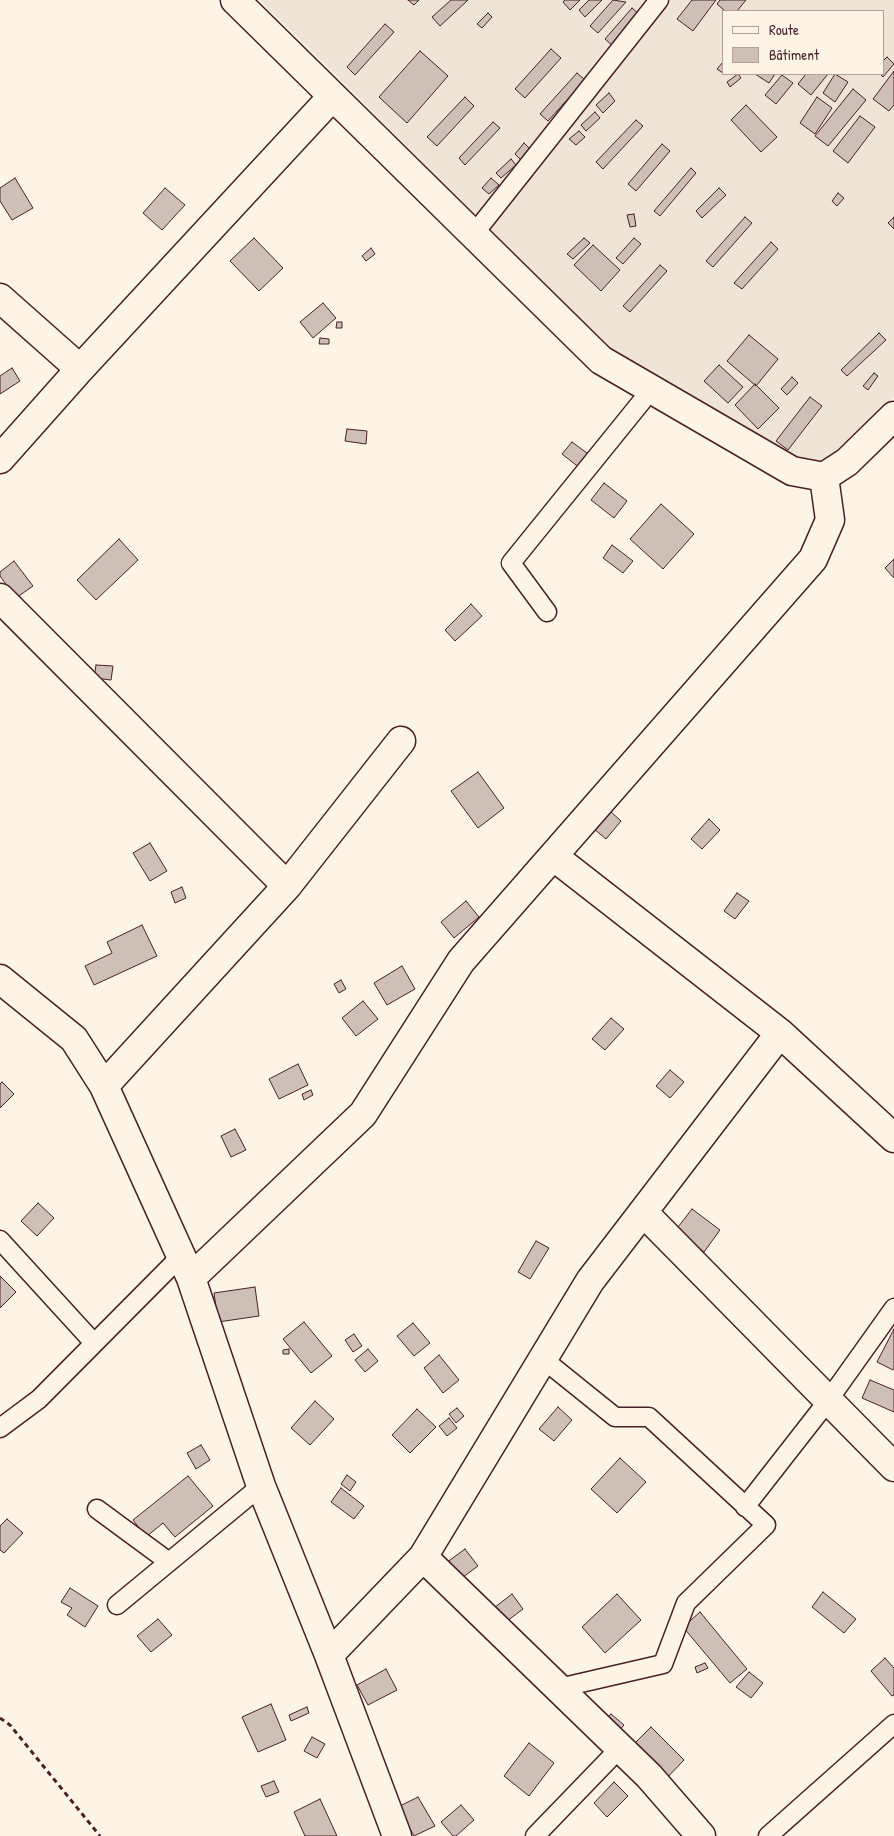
<!DOCTYPE html>
<meta charset="utf-8">
<style>
body{margin:0}
#map{position:relative;width:894px;height:1836px;overflow:hidden;background:#fcf5e5;font-family:"Patrick Hand",sans-serif}
canvas{display:block}
.legend{position:absolute;left:722px;top:10px;width:162px;height:65px;box-sizing:border-box;background:#fcf5e5;border:1px solid #b59f9b;margin:0;padding:6px 9px;list-style:none;font-size:15px;color:#4a1f2b}
.legend li{display:flex;align-items:center;gap:10px;height:25px}
.legend b{width:25px;border:1px solid #b59f9b}
</style>
<div id="map">
<canvas width="894" height="1836"></canvas>
<ul class="legend">
<li><b style="height:6px;background:#fcf5e5"></b>Route</li>
<li><b style="height:14px;background:#cfc0b7"></b>Bâtiment</li>
</ul>
</div>
<script>
const ctx = document.querySelector('canvas').getContext('2d');
ctx.lineJoin = 'round';
function fillPath(path, color) { ctx.fillStyle = color; ctx.fill(path, 'evenodd'); }
const poly = rows => new Path2D(rows.map(r => 'M' + r).join(''));
function trace(path, color, width, dash) { ctx.strokeStyle = color; ctx.lineWidth = width; ctx.lineCap = dash ? 'butt' : 'round'; ctx.setLineDash(dash || []); ctx.stroke(path); }
fillPath(poly([
 [260,0,894,0,894,397,819,471,620,358],
 [723,11,883,11,883,74,723,74]
]), '#eee5d7');
const building = poly([
 [408,0,419,0,414,5,408,0],
 [451,0,468,0,440,26,432,17,451,0],
 [565,0,580,0,570,10,563,2,565,0],
 [589,0,602,0,585,17,579,10,589,0],
 [613,0,626,2,598,33,590,26,613,0],
 [692,0,716,0,693,31,677,19,692,0],
 [720,0,746,0,737,11,725,11,717,4,720,0],
 [632,8,641,16,614,47,605,39,632,8],
 [488,13,492,17,482,28,477,24,488,13],
 [385,24,394,32,355,75,347,67,385,24],
 [551,49,561,58,525,98,515,89,551,49],
 [420,51,448,76,407,123,379,97,420,51],
 [887,57,894,64,883,77,880,74,883,74,883,61,887,57],
 [723,62,723,73,717,69,723,62],
 [894,71,894,105,889,111,873,99,894,71],
 [577,73,585,80,548,121,540,114,577,73],
 [738,74,741,78,730,87,727,82,738,74],
 [755,74,775,74,769,83,755,74],
 [806,74,828,74,811,95,798,84,806,74],
 [835,74,848,82,835,102,823,93,835,74],
 [782,75,793,83,776,104,765,95,782,75],
 [853,89,866,100,828,146,815,136,853,89],
 [609,93,615,101,603,113,596,105,609,93],
 [465,97,474,106,437,146,427,137,465,97],
 [817,97,832,108,815,134,800,123,817,97],
 [746,105,777,137,761,152,731,120,746,105],
 [595,112,600,118,586,131,581,125,595,112],
 [860,116,875,127,848,163,833,151,860,116],
 [636,120,643,126,603,169,596,162,636,120],
 [493,122,500,128,465,165,459,158,493,122],
 [579,131,585,137,576,145,569,139,579,131],
 [524,143,530,149,521,160,515,154,524,143],
 [662,144,670,151,636,191,628,184,662,144],
 [511,159,516,165,501,178,496,173,511,159],
 [691,168,696,173,660,216,654,211,691,168],
 [15,178,33,208,12,220,0,201,0,188,15,178],
 [491,178,499,185,489,194,482,188,491,178],
 [165,188,185,205,162,230,143,213,165,188],
 [719,188,726,195,702,218,696,211,719,188],
 [838,193,844,198,837,206,832,201,838,193],
 [634,214,636,226,630,227,627,215,634,214],
 [745,217,752,223,713,267,706,261,745,217],
 [894,217,894,229,888,223,894,217],
 [254,238,283,268,259,291,230,261,254,238],
 [584,238,590,243,573,259,567,254,584,238],
 [634,238,641,244,623,264,616,258,634,238],
 [771,242,778,249,742,289,734,283,771,242],
 [593,245,620,270,601,291,574,265,593,245],
 [371,248,375,254,366,261,362,256,371,248],
 [660,265,667,271,630,312,623,306,660,265],
 [323,303,336,318,313,338,300,322,323,303],
 [337,322,342,322,342,328,336,328,337,322],
 [879,333,886,340,847,376,841,370,879,333],
 [749,335,778,359,756,386,727,361,749,335],
 [320,338,329,339,329,344,319,344,320,338],
 [719,365,743,387,728,403,704,381,719,365],
 [12,368,20,381,0,394,0,376,12,368],
 [874,373,878,376,868,390,863,386,874,373],
 [792,377,798,383,787,395,781,389,792,377],
 [755,384,779,408,758,429,735,405,755,384],
 [810,397,822,406,788,450,776,441,810,397],
 [347,429,367,431,366,444,345,441,347,429],
 [572,442,595,459,585,472,562,454,572,442],
 [604,483,627,501,614,518,591,500,604,483],
 [661,504,694,534,663,569,630,539,661,504],
 [119,539,138,560,96,600,77,580,119,539],
 [612,545,633,561,623,573,603,558,612,545],
 [894,559,894,578,885,568,894,559],
 [14,561,33,586,16,598,0,576,0,572,14,561],
 [471,604,482,616,455,641,445,630,471,604],
 [96,665,113,666,111,680,94,678,96,665],
 [478,772,504,808,478,828,451,791,478,772],
 [610,811,621,821,606,839,594,829,610,811],
 [709,819,720,830,702,849,691,839,709,819],
 [150,843,167,871,150,881,133,853,150,843],
 [182,887,186,898,175,903,171,892,182,887],
 [737,893,749,901,735,919,724,911,737,893],
 [466,901,479,917,454,938,441,922,466,901],
 [142,925,157,956,94,985,85,966,112,953,107,942,142,925],
 [402,966,415,989,387,1005,374,983,402,966],
 [341,980,346,989,339,993,334,984,341,980],
 [363,1001,378,1019,356,1036,342,1018,363,1001],
 [611,1018,624,1029,605,1050,592,1039,611,1018],
 [298,1064,308,1085,279,1099,269,1079,298,1064],
 [670,1070,684,1082,670,1098,656,1086,670,1070],
 [2,1082,14,1094,0,1108,0,1084,2,1082],
 [311,1090,313,1095,304,1100,302,1094,311,1090],
 [235,1129,246,1150,231,1157,221,1136,235,1129],
 [38,1203,54,1218,37,1236,21,1221,38,1203],
 [692,1209,720,1230,704,1252,675,1231,692,1209],
 [536,1241,549,1248,530,1279,518,1272,536,1241],
 [0,1276,16,1292,0,1308,0,1276],
 [255,1287,259,1316,218,1322,214,1293,255,1287],
 [304,1322,332,1356,311,1373,283,1339,304,1322],
 [413,1323,430,1343,414,1356,397,1336,413,1323],
 [894,1329,894,1368,893,1370,877,1362,894,1329],
 [354,1334,362,1346,353,1352,345,1340,354,1334],
 [289,1349,289,1354,283,1354,283,1350,289,1349],
 [368,1349,378,1361,365,1372,355,1360,368,1349],
 [439,1355,459,1380,443,1393,424,1368,439,1355],
 [870,1380,894,1390,894,1412,862,1398,870,1380],
 [315,1401,334,1419,310,1445,291,1428,315,1401],
 [558,1407,572,1420,554,1441,539,1429,558,1407],
 [457,1408,464,1416,456,1423,449,1414,457,1408],
 [417,1409,436,1427,410,1453,392,1435,417,1409],
 [449,1418,457,1428,447,1436,439,1426,449,1418],
 [201,1445,210,1460,196,1469,187,1453,201,1445],
 [620,1458,646,1482,617,1513,591,1489,620,1458],
 [347,1475,356,1482,350,1491,341,1484,347,1475],
 [188,1476,213,1506,175,1537,163,1523,146,1537,133,1520,188,1476],
 [341,1488,364,1506,354,1519,331,1502,341,1488],
 [7,1519,23,1533,4,1553,0,1550,0,1526,7,1519],
 [465,1549,478,1566,455,1583,442,1566,465,1549],
 [70,1588,98,1606,85,1627,67,1615,72,1608,61,1602,70,1588],
 [823,1592,856,1619,844,1633,812,1607,823,1592],
 [512,1594,523,1609,502,1625,490,1611,512,1594],
 [617,1594,641,1620,605,1653,582,1627,617,1594],
 [700,1612,747,1669,730,1683,683,1627,700,1612],
 [158,1619,172,1635,151,1652,137,1636,158,1619],
 [885,1658,894,1668,894,1695,892,1696,871,1671,885,1658],
 [705,1663,708,1668,697,1673,695,1667,705,1663],
 [386,1669,397,1690,368,1705,357,1685,386,1669],
 [749,1672,763,1683,751,1698,736,1687,749,1672],
 [271,1704,286,1740,258,1752,242,1717,271,1704],
 [307,1707,309,1713,291,1721,289,1715,307,1707],
 [611,1714,624,1725,615,1736,601,1725,611,1714],
 [651,1727,684,1760,662,1783,628,1750,651,1727],
 [312,1737,325,1744,317,1758,304,1751,312,1737],
 [529,1743,554,1763,529,1796,504,1776,529,1743],
 [274,1781,279,1792,266,1797,261,1786,274,1781],
 [614,1782,628,1796,607,1817,594,1803,614,1782],
 [418,1797,435,1826,414,1836,398,1807,418,1797],
 [320,1799,337,1836,305,1836,294,1812,320,1799],
 [461,1805,474,1820,456,1836,453,1836,441,1822,461,1805]
]);
fillPath(building, '#cfc0b7');
trace(building, '#4a1f2b', 1);
const service = poly([
 [473,235,659,0],
 [547,612,511,563,651,390],
 [0,1240,94,1343],
 [543,1359,615,1417,649,1417,766,1525,686,1603,663,1664,559,1688],
 [0,1428,39,1399,180,1257],
 [745,1507,827,1402,894,1308],
 [97,1509,169,1562],
 [117,1605,261,1486],
 [535,1836,620,1748],
 [768,1836,894,1724]
]);
const minor = poly([
 [235,0,601,360,792,471,824,477,847,462,894,416],
 [0,298,80,369],
 [0,459,80,369,332,97],
 [0,598,287,886],
 [553,856,780,1033,894,1138],
 [0,979,74,1039,104,1086,191,1278,261,1486,329,1655,397,1836],
 [104,1086,287,886,401,741],
 [643,1212,894,1467],
 [191,1278,363,1114,461,961,813,559,830,520,824,477],
 [423,1557,649,1776,701,1836],
 [329,1655,423,1557,590,1281,780,1033]
]);
trace(service, '#4a1f2b', 21);
trace(minor, '#4a1f2b', 31);
trace(poly([
 [0,1718,10,1725,100,1836]
]), '#4a1f2b', 3, [5, 4]);
trace(service, '#fcf5e5', 18);
trace(minor, '#fcf5e5', 28);
</script>
